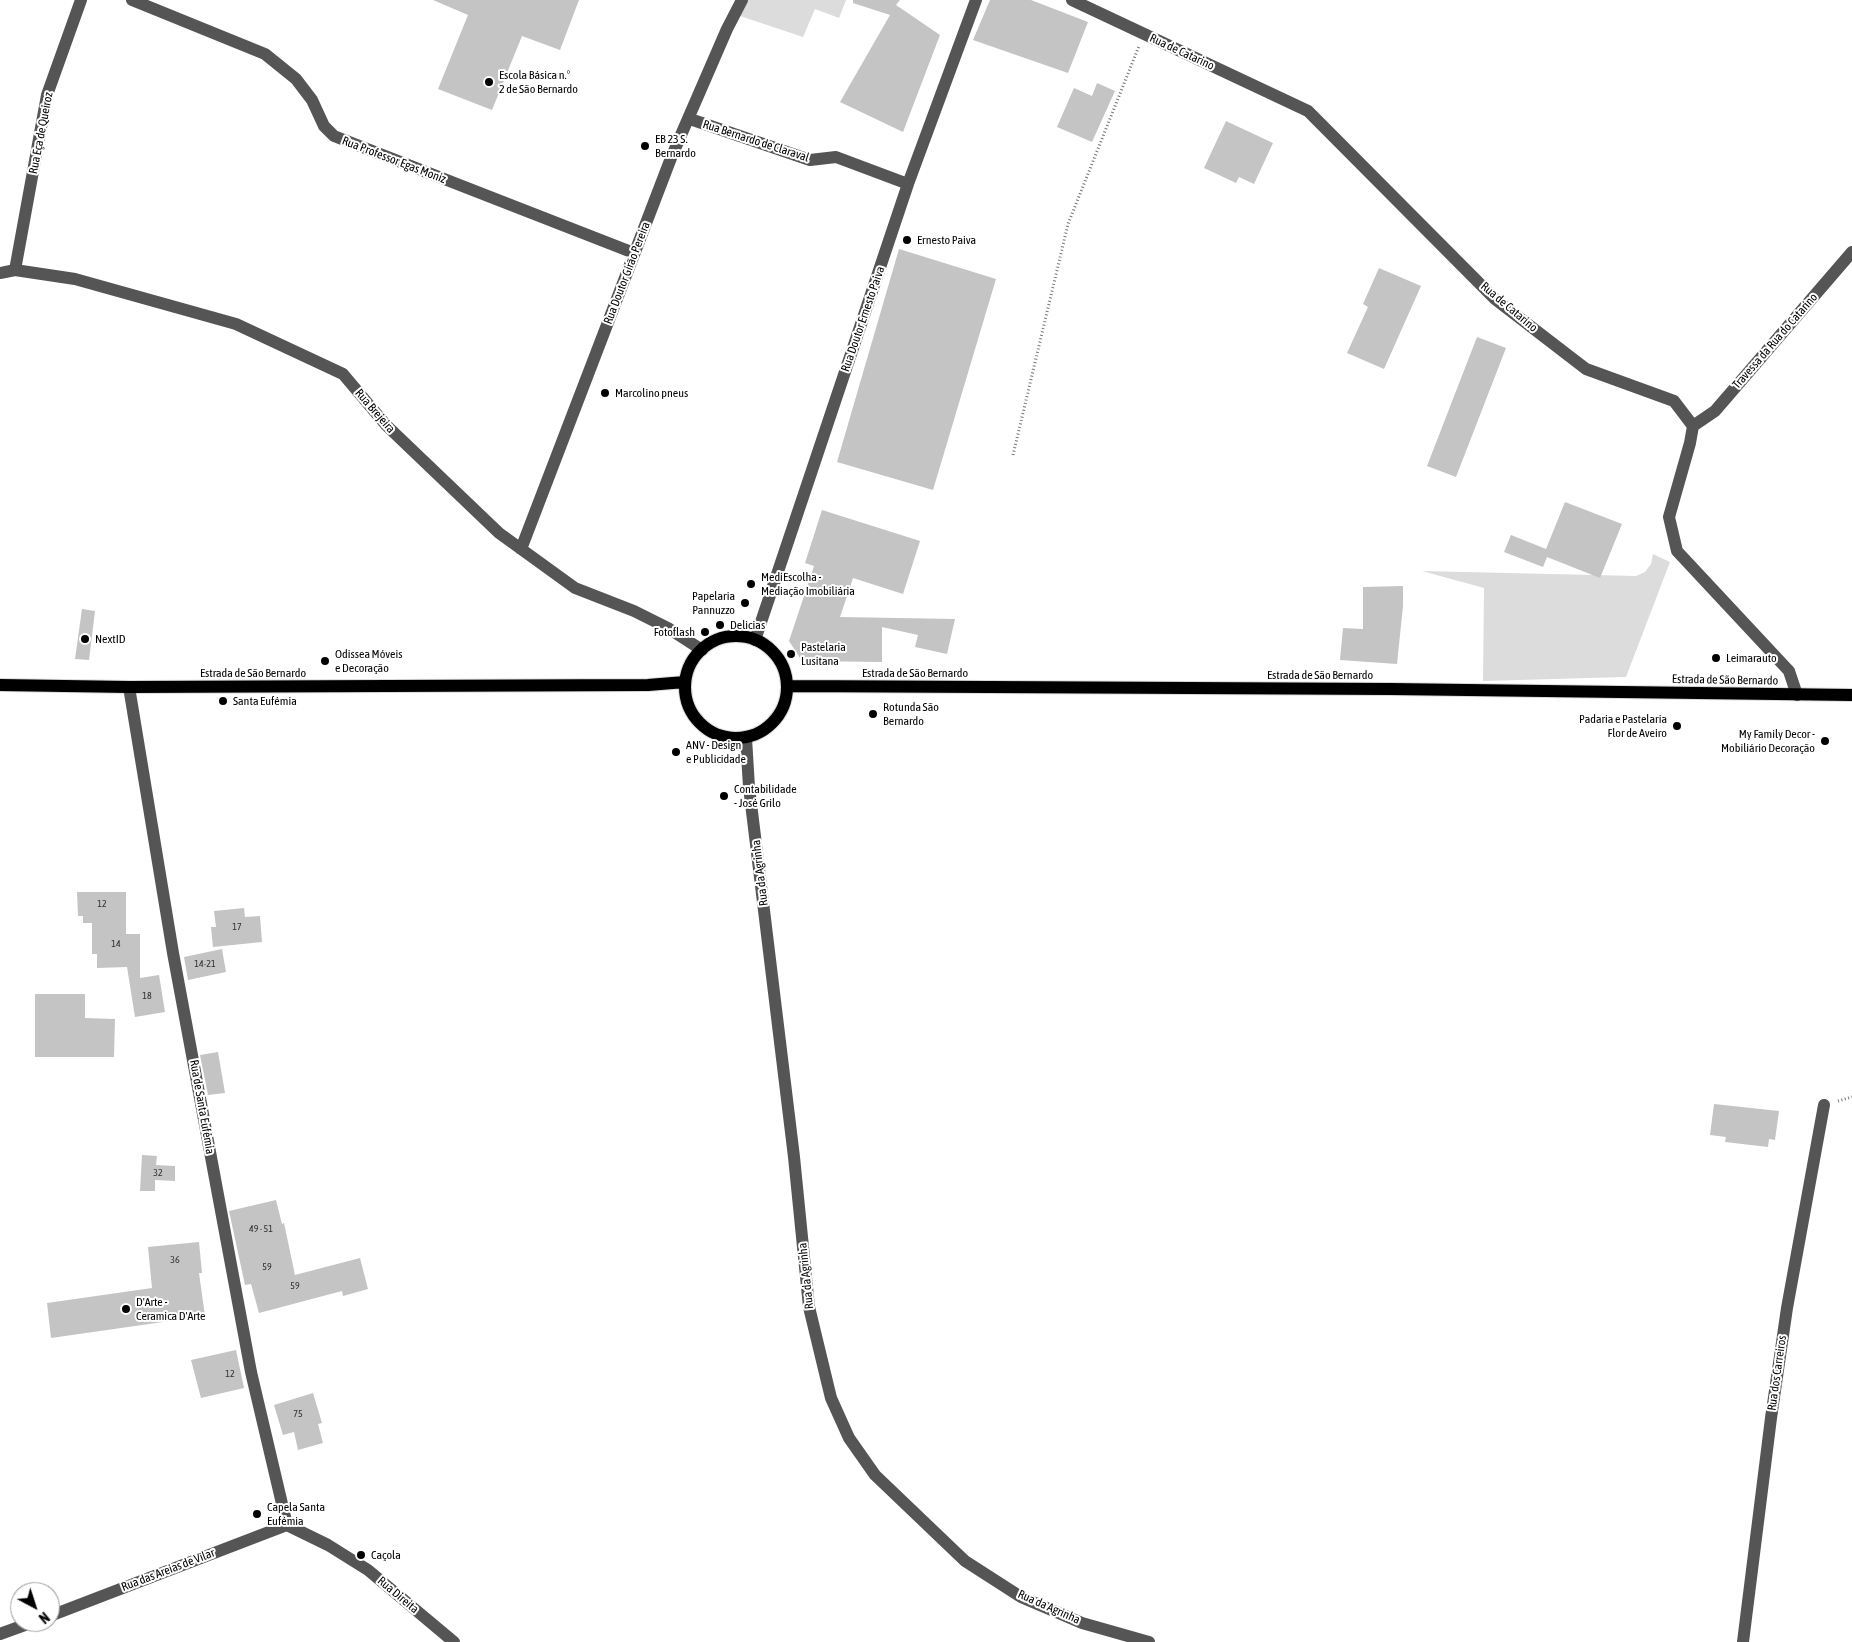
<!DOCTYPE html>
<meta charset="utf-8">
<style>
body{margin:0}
#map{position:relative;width:1852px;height:1642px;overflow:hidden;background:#fff;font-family:"Asap Condensed",sans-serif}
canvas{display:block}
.north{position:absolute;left:10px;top:1582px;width:50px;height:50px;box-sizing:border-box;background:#fff;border:1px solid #999;border-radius:50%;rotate:140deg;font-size:14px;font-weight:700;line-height:20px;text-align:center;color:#000}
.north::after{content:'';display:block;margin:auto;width:18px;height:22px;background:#000;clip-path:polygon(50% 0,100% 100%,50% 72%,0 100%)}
</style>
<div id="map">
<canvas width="1852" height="1642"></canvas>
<div class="north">N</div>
</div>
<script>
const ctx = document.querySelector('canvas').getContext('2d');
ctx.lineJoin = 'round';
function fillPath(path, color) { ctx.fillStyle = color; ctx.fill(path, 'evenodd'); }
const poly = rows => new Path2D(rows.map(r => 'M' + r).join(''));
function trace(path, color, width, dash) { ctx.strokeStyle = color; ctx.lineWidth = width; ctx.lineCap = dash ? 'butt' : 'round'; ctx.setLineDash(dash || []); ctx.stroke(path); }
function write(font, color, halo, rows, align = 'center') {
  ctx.font = font + ' "Asap Condensed",sans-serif'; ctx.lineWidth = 4; ctx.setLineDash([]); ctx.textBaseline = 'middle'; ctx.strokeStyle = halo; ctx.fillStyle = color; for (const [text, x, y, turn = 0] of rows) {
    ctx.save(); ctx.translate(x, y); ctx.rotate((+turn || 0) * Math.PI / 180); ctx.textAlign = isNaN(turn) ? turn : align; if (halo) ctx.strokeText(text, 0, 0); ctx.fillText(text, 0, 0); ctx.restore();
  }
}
fillPath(poly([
 [748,0,846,0,839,18,815,9,803,37,740,16],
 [1653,554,1670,562,1626,677,1483,681,1484,588,1422,571,1636,576,1645,572,1651,564]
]), '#dcdcdc');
fillPath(poly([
 [433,0,579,0,560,50,522,36,492,110,438,89,468,15],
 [853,0,900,0,896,5,940,35,903,132,840,102,890,15,853,3],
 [990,0,1031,0,1088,22,1068,73,973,40],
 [1097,83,1115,91,1092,142,1057,127,1074,88,1092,96],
 [1226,121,1273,143,1254,184,1239,177,1236,183,1204,168],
 [899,249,996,279,933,490,837,462],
 [1379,268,1421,286,1384,369,1347,353,1368,307,1363,304],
 [1477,337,1506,348,1456,477,1427,466],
 [1565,502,1622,524,1600,578,1547,557,1543,567,1504,552,1511,535,1546,549],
 [822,510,920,541,903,594,853,578,840,617,955,619,947,654,915,647,918,635,882,627,882,662,802,661,789,641,814,566,805,563],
 [1403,586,1403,606,1397,664,1340,660,1343,628,1363,629,1363,587],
 [82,609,95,611,89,660,75,659],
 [77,892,126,892,126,934,140,934,140,978,159,975,165,1012,135,1017,127,967,97,968,97,954,92,954,92,923,83,923,83,916,78,916],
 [244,908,245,917,260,916,262,942,213,947,211,927,216,927,214,911],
 [222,949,226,972,188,980,184,957],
 [35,994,85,994,85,1018,115,1019,114,1057,35,1057],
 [218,1052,225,1093,208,1095,200,1055],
 [1714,1104,1779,1111,1775,1140,1769,1139,1768,1147,1725,1142,1726,1137,1710,1135],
 [142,1155,157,1156,156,1165,175,1166,175,1181,155,1180,155,1191,140,1191],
 [276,1200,282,1224,284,1223,295,1275,360,1258,368,1289,343,1296,342,1291,259,1313,251,1284,245,1285,229,1211],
 [199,1242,202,1273,199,1273,205,1316,51,1338,47,1303,152,1288,148,1247],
 [236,1350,244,1388,201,1398,191,1360],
 [313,1393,322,1423,318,1424,323,1443,298,1450,294,1432,283,1435,274,1405]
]), '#c4c4c4');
const major = poly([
 '685 687a51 51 0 1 1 102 0a51 51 0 1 1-102 0Z',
 [0,685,129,687,648,685,685,682],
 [788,686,1390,689,1852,695]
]);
trace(major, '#dbdbdb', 14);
trace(poly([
 [1013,455,1068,224,1139,46],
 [1838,1101,1852,1097]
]), '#777', 3, [1, 2.5]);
trace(poly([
 [132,0,265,54,296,79,312,100,324,126,334,136,634,253],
 [1072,0,1308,111,1495,299,1586,369,1674,401,1693,426,1690,443,1669,517,1677,551,1789,671,1797,695],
 [690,119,810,160,836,157,908,184],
 [15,270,47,95,81,0],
 [0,273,15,270,75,279,236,324,343,374,386,425,499,533,575,588,634,611,668,628,702,650],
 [1693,426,1715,411,1852,252],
 [521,549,671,158,727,29,742,0],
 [755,640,908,184,976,0],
 [129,687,173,953,251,1372,287,1525],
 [746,738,749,787,794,1157,809,1307,831,1398,849,1438,875,1475,965,1561,1021,1597,1082,1623,1149,1642],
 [287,1525,328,1545,368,1570,454,1642],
 [50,1616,287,1525],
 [0,1634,33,1622],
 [1743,1642,1771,1418,1787,1308,1824,1105]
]), '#555', 12);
trace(major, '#000', 12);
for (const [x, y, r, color] of [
 [489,82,5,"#000"],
 [645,146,5,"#000"],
 [907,240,5,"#000"],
 [605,393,5,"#000"],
 [751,584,5,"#000"],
 [745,603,5,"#000"],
 [720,625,5,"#000"],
 [705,632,5,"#000"],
 [85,639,5,"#000"],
 [791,654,5,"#000"],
 [1716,658,5,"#000"],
 [325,661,5,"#000"],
 [223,701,5,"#000"],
 [873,714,5,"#000"],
 [1677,726,5,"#000"],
 [1825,741,5,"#000"],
 [676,752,5,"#000"],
 [724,796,5,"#000"],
 [126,1309,5,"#000"],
 [257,1514,5,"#000"],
 [361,1555,5,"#000"]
]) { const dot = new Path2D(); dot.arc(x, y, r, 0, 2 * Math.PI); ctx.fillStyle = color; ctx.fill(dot); trace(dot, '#fff', 2); }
write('10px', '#313131', null, [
 ["12",102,904],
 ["17",237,927],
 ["14",116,944],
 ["14-21",205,964],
 ["18",147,996],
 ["32",158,1173],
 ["49 - 51",261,1229],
 ["36",175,1260],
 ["59",267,1267],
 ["59",295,1286],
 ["12",230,1374],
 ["75",298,1414]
]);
write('12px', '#000', '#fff', [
 ["Rua de Catarino",1182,52,25],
 ["Rua Eça de Queiroz",41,133,-79],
 ["Rua Bernardo de Claraval",756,141,18],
 ["Rua Professor Egas Moniz",394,160,21],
 ["Rua Doutor Girão Pereira",627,273,-69],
 ["Rua de Catarino",1509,307,40],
 ["Rua Doutor Ernesto Paiva",863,319,-71],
 ["Travessa da Rua do Catarino",1775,341,-49],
 ["Rua Brejeira",375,411,49],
 ["Estrada de São Bernardo",253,673],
 ["Estrada de São Bernardo",915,673],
 ["Estrada de São Bernardo",1320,675],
 ["Estrada de São Bernardo",1725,680,1],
 ["Rua da Agrinha",760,873,-97],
 ["Rua de Santa Eufémia",202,1107,80],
 ["Rua da Agrinha",806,1276,-96],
 ["Rua dos Carreiros",1777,1373,-82],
 ["Rua das Areias de Vilar",168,1570,-21],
 ["Rua Direita",398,1595,40],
 ["Rua da Agrinha",1049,1607,24]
]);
write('12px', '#000', '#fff', [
 ["Escola Básica n.º",499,75],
 ["2 de São Bernardo",499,89],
 ["EB 23 S.",655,139],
 ["Bernardo",655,153],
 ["Ernesto Paiva",917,240],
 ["Marcolino pneus",615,393],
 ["MediEscolha -",761,577],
 ["Mediação Imobiliária",761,591],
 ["Papelaria",735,596,"right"],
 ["Pannuzzo",735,610,"right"],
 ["Delicias",730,625],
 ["Fotoflash",695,632,"right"],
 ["NextID",95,639],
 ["Pastelaria",801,647],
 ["Lusitana",801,661],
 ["Odissea Móveis",335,654],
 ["e Decoração",335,668],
 ["Leimarauto",1726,658],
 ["Santa Eufémia",233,701],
 ["Rotunda São",883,707],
 ["Bernardo",883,721],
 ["Padaria e Pastelaria",1667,719,"right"],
 ["Flor de Aveiro",1667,733,"right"],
 ["My Family Decor -",1815,734,"right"],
 ["Mobiliário Decoração",1815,748,"right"],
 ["ANV - Design",686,745],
 ["e Publicidade",686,759],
 ["Contabilidade",734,789],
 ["- José Grilo",734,803],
 ["D'Arte -",136,1302],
 ["Ceramica D'Arte",136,1316],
 ["Capela Santa",267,1507],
 ["Eufémia",267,1521],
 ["Caçola",371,1555]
], 'left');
</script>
